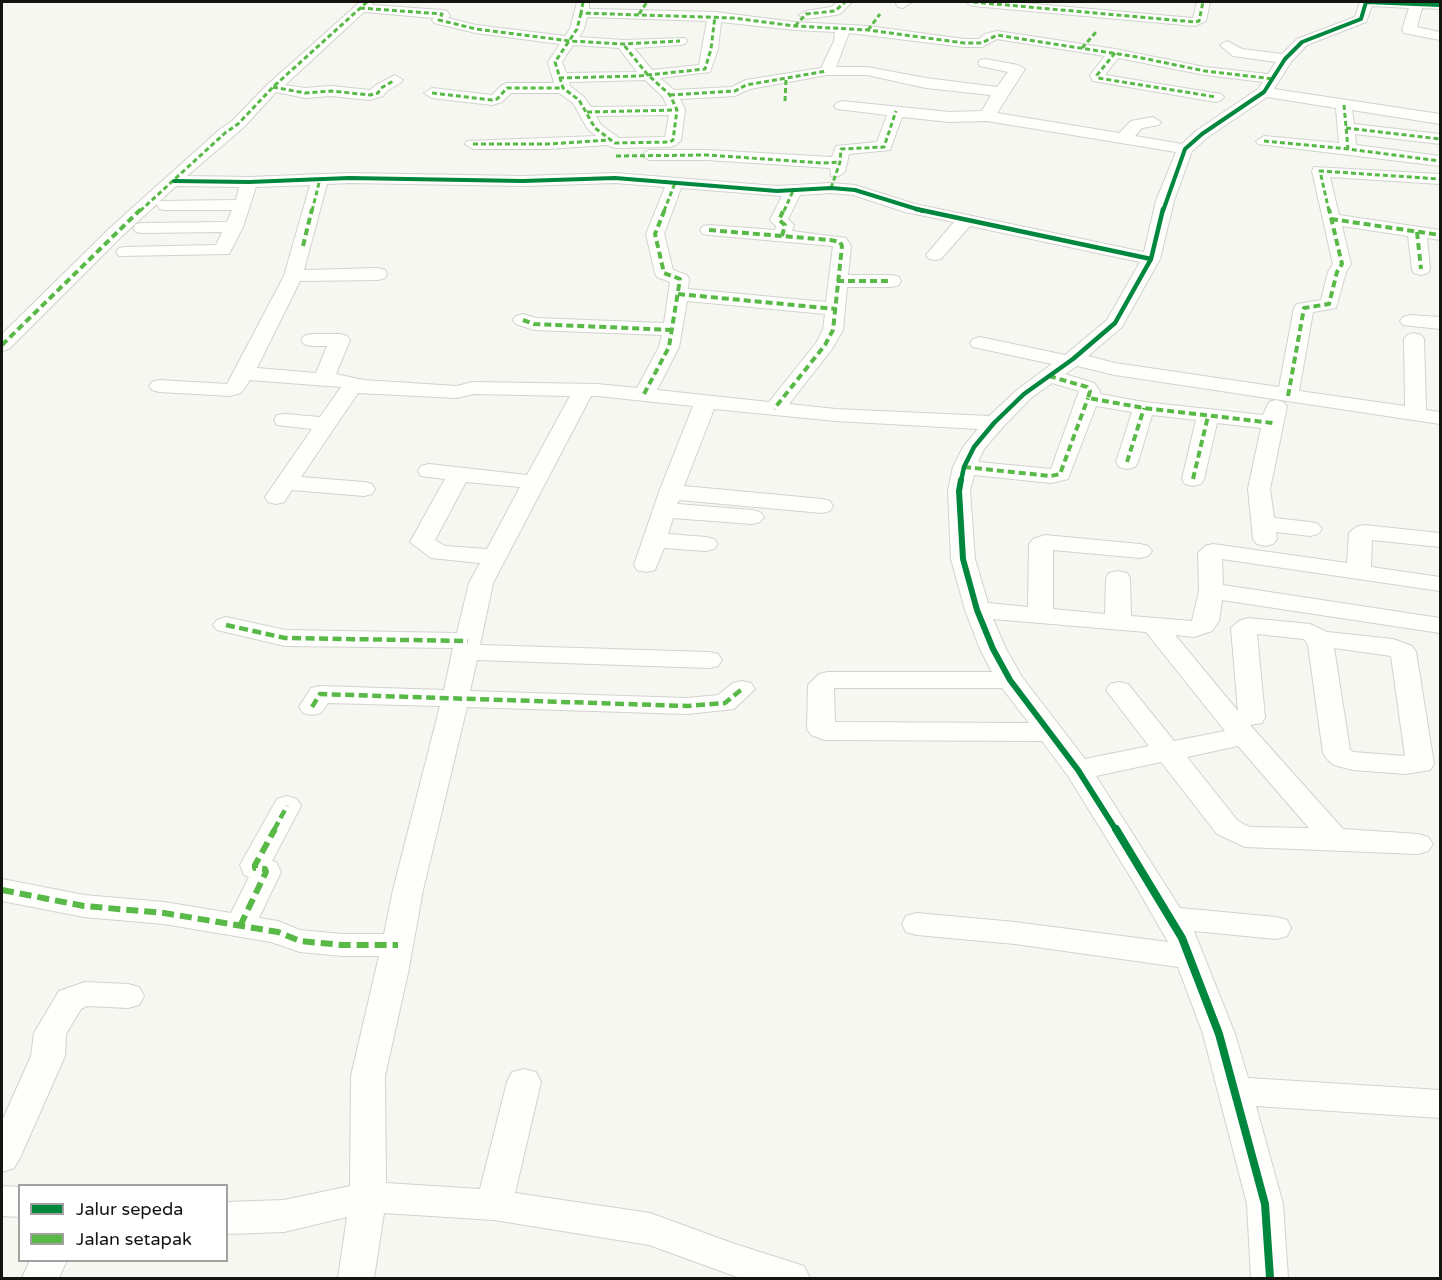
<!DOCTYPE html>
<style>
body{margin:0}
#map{position:relative;width:1442px;height:1280px;overflow:hidden;background:#f7f7f2;font-family:"Varela Round",sans-serif}
canvas{display:block}
.frame{position:absolute;inset:0;border:3px solid #141411;pointer-events:none}
.legend{position:absolute;left:18px;top:1184px;width:210px;height:78px;box-sizing:border-box;background:#fff;border:2px solid #a1a1a0;margin:0;padding:8px 10px;list-style:none;font-size:18px;color:#141411}
.legend li{display:flex;align-items:center;gap:12px;height:30px}
.legend b{width:30px;border:2px solid #a1a1a0}
</style>
<div id="map">
<canvas width="1442" height="1280"></canvas>
<div class="frame"></div>
<ul class="legend">
<li><b style="height:8px;background:#00873e"></b>Jalur sepeda</li>
<li><b style="height:8px;background:#58b947"></b>Jalan setapak</li>
</ul>
</div>
<script>
const ctx = document.querySelector('canvas').getContext('2d');
ctx.lineJoin = 'round';
const poly = rows => new Path2D(rows.map(r => 'M' + r).join(''));
function trace(path, color, width, dash) { ctx.strokeStyle = color; ctx.lineWidth = width; ctx.lineCap = dash ? 'butt' : 'round'; ctx.setLineDash(dash || []); ctx.stroke(path); }
function fillPath(path, color) { ctx.fillStyle = color; ctx.fill(path, 'evenodd'); }
const minor = poly([
 [360,2,373,2,372,5,442,10,447,11,450,16,448,18,476,25,565,36,570,29,577,2,589,2,589,9,715,12,795,22,868,26,964,39,979,39,985,34,997,31,1115,49,1205,67,1268,74,1276,62,1233,56,1220,45,1227,41,1242,49,1282,54,1297,39,1355,17,1360,2,1440,2,1440,9,1422,8,1417,27,1440,32,1440,40,1404,33,1402,30,1409,8,1372,6,1366,22,1307,45,1291,62,1274,89,1440,114,1440,124,1352,110,1354,124,1440,134,1440,144,1355,134,1356,145,1440,156,1440,166,1258,144,1256,141,1264,136,1339,143,1336,108,1267,97,1208,137,1192,151,1174,201,1160,259,1122,327,1088,356,1115,363,1279,387,1294,308,1297,304,1321,300,1328,272,1333,264,1312,171,1314,167,1440,174,1440,184,1330,177,1339,215,1440,230,1440,240,1427,238,1430,269,1428,273,1421,275,1414,273,1412,269,1408,236,1342,226,1351,264,1346,272,1336,308,1313,312,1299,391,1405,406,1404,339,1407,335,1414,333,1421,335,1424,339,1426,410,1440,412,1440,424,1115,375,1077,366,1065,374,1094,383,1100,391,1100,394,1144,402,1263,415,1269,402,1276,400,1283,402,1287,406,1270,489,1274,518,1310,522,1318,524,1322,529,1318,534,1310,536,1276,532,1277,539,1273,544,1265,546,1257,544,1253,539,1248,489,1261,428,1217,423,1204,479,1201,484,1193,486,1185,484,1182,479,1196,420,1152,415,1138,462,1135,467,1127,469,1119,467,1116,462,1132,412,1096,406,1068,479,1051,483,974,475,970,491,975,559,988,603,1028,607,1029,544,1033,539,1045,535,1140,544,1148,546,1152,551,1148,556,1140,558,1053,550,1053,609,1105,614,1106,578,1109,573,1118,571,1127,573,1130,578,1131,616,1192,621,1199,591,1198,553,1205,546,1213,544,1347,563,1349,533,1356,527,1364,525,1440,533,1440,547,1372,540,1371,567,1440,577,1440,591,1222,559,1223,585,1440,618,1440,633,1222,600,1219,621,1212,631,1194,637,1175,635,1238,711,1231,628,1239,621,1248,618,1310,624,1327,632,1393,639,1412,646,1416,652,1434,764,1430,770,1406,774,1353,770,1334,765,1327,759,1323,753,1308,645,1304,639,1257,634,1265,717,1262,723,1250,725,1343,829,1418,834,1428,837,1433,844,1428,851,1418,854,1245,847,1217,834,1161,762,1096,776,1180,908,1276,917,1287,920,1291,928,1287,936,1276,939,1194,931,1235,1034,1248,1078,1440,1090,1440,1118,1256,1106,1283,1204,1288,1278,1251,1278,1247,1204,1203,1034,1178,967,1015,944,917,935,906,932,902,924,906,916,917,913,1015,922,1168,942,1133,881,1068,776,1042,741,825,740,811,735,807,729,808,685,819,674,828,672,992,672,980,649,965,610,951,559,948,491,953,467,963,447,978,429,836,421,714,409,684,486,822,499,830,501,833,506,830,511,822,513,679,500,677,504,752,510,760,512,764,517,760,522,752,524,673,518,668,534,706,537,714,539,718,544,714,549,706,551,664,548,655,570,646,572,637,570,634,565,659,492,693,406,597,396,591,396,493,583,480,645,709,652,718,654,722,660,718,666,709,668,477,660,470,691,687,698,718,695,733,683,742,681,751,683,755,689,734,709,687,714,467,707,423,890,408,973,385,1076,386,1183,480,1189,507,1082,512,1072,524,1069,536,1072,541,1082,515,1193,650,1213,732,1243,804,1266,810,1278,740,1278,649,1245,494,1220,384,1213,374,1278,338,1278,347,1217,284,1232,226,1234,226,1202,284,1200,350,1186,351,1076,379,956,342,956,300,952,271,942,164,924,84,917,2,901,2,879,84,895,164,902,231,913,249,877,244,875,240,865,277,799,287,796,297,799,301,806,272,861,276,862,281,872,259,918,278,921,300,930,342,934,384,934,393,890,440,706,328,703,321,713,312,715,303,713,299,707,311,688,320,686,444,690,453,648,285,646,217,630,213,625,217,620,226,617,285,630,457,633,469,583,480,563,431,558,410,542,445,479,421,476,418,471,421,466,429,464,527,475,570,396,473,394,457,398,358,393,301,477,364,482,372,484,375,489,372,494,364,496,292,490,284,502,276,504,268,502,265,497,312,429,285,426,277,425,274,420,277,415,285,414,320,417,341,387,250,380,241,393,230,396,159,392,152,390,149,386,152,382,159,380,227,384,284,276,310,185,256,187,243,227,229,254,119,256,116,252,119,248,125,247,216,245,222,232,142,233,136,232,133,228,136,224,142,223,227,222,232,210,165,210,159,209,157,204,123,235,9,349,2,351,2,334,111,227,219,130,232,121,268,84,360,2],
 [364,12,434,18,432,20,434,23,476,33,560,44,548,62,554,83,507,83,502,85,492,95,432,88,424,93,432,98,492,105,502,102,511,93,559,93,573,103,587,128,596,136,467,141,465,144,473,149,548,149,607,145,615,148,670,147,676,145,681,140,685,110,680,99,735,96,750,89,827,75,867,75,926,88,991,95,982,111,949,112,842,101,837,103,834,106,837,109,887,115,877,142,836,146,832,157,707,150,649,150,641,155,649,160,707,160,830,168,831,176,837,177,845,172,849,154,890,150,902,117,949,122,987,121,1176,152,1156,201,1144,252,915,204,855,185,831,183,777,186,615,173,523,176,349,173,249,177,187,176,244,127,276,92,305,98,331,96,370,100,383,96,387,91,400,83,403,80,395,75,376,85,370,90,331,86,305,88,285,85,364,12],
 [587,17,707,21,699,65,652,70,634,48,680,45,685,44,687,41,685,38,623,40,579,37,584,29,587,17],
 [721,22,795,30,835,32,834,41,821,68,746,80,732,87,674,90,660,78,710,72,718,49,721,22],
 [849,33,964,47,982,47,997,39,1105,56,1090,75,1093,81,1216,102,1221,100,1224,97,1221,94,1105,75,1118,58,1205,75,1263,82,1258,89,1196,131,1182,144,1135,136,1142,128,1159,125,1161,122,1153,117,1131,121,1119,133,997,113,1025,69,1018,65,985,59,980,60,978,63,980,66,1008,72,997,87,926,78,867,67,836,67,849,33],
 [573,45,619,48,637,72,566,73,562,62,573,45],
 [645,80,663,97,667,106,591,107,584,97,570,86,569,82,645,80],
 [669,115,665,137,619,138,601,125,596,116,669,115],
 [349,183,523,186,615,183,665,187,646,234,655,273,657,277,670,282,664,323,536,318,523,314,516,316,513,320,516,324,534,330,662,335,659,347,637,388,597,384,472,382,457,386,363,380,336,374,350,340,347,336,340,334,311,334,304,336,301,340,304,344,311,346,327,346,316,373,257,368,300,281,378,280,385,278,387,274,385,270,378,268,304,270,327,184,349,183],
 [176,186,239,187,236,200,160,201,176,186],
 [681,188,782,196,770,220,776,226,775,230,709,225,703,226,700,230,703,234,709,235,833,246,826,302,688,289,689,279,687,275,673,270,664,234,681,188],
 [831,193,853,195,905,212,954,222,926,255,929,259,935,260,941,259,970,226,1140,262,1107,320,1065,355,980,337,973,339,970,343,973,347,1052,364,1017,390,989,416,836,409,789,404,832,349,843,330,847,287,892,287,899,285,901,281,899,277,892,275,848,275,851,246,846,238,792,231,794,225,788,219,800,195,831,193],
 [687,301,825,314,823,330,816,343,769,402,657,390,679,347,687,301],
 [1052,383,1079,391,1051,469,978,462,984,449,1002,428,1031,398,1052,383],
 [466,482,520,487,487,549,445,546,435,540,466,482],
 [993,619,1146,632,1225,731,1174,741,1128,684,1119,682,1110,684,1106,690,1149,746,1085,759,1022,677,1006,649,993,619],
 [1334,648,1391,656,1405,756,1353,752,1350,750,1334,648],
 [834,688,1002,688,1029,723,835,722,834,688],
 [1238,746,1309,828,1250,827,1245,825,1237,820,1187,757,1238,746],
 [838,2,852,2,840,14,835,15,806,19,799,15,806,11,831,7,838,2],
 [898,2,912,2,903,8,898,7,896,4,898,2],
 [966,2,1013,2,1193,18,1197,2,1210,2,1206,21,1195,26,973,6,966,2],
 [1410,315,1440,317,1440,329,1403,325,1400,321,1403,317,1410,315],
 [85,982,128,984,139,987,144,996,139,1005,128,1008,87,1006,81,1009,66,1034,65,1056,20,1158,14,1168,2,1172,2,1121,31,1056,34,1033,59,991,85,982],
 [2,1186,20,1187,20,1217,2,1216,2,1186],
 [30,1260,67,1260,59,1278,22,1278,30,1260]
]);
trace(minor, '#d2d2ce', 2);
fillPath(minor, '#fefefd');
trace(poly([
 [583,2,581,13,733,18,795,26,868,30,964,43,982,43,997,35,1137,57,1205,71,1274,79],
 [973,2,1195,22,1199,21,1203,2],
 [360,8,442,14,439,20,476,29,570,41,623,44,680,41],
 [581,13,577,29,555,62,563,88,579,100,595,128,615,143,670,142,673,140,677,110,670,95,647,74,623,44],
 [639,14,647,2],
 [795,26,806,14,835,11,845,2],
 [868,30,880,14],
 [1082,48,1096,32],
 [1115,53,1097,75,1098,78,1216,97],
 [559,78,638,76,705,69,711,49,715,16],
 [273,87,305,93,331,91,370,95,378,93,381,88,395,80],
 [432,93,492,100,497,99,507,88,563,88],
 [670,95,735,91,746,85,827,71],
 [785,101,786,79],
 [1344,105,1348,149,1440,161],
 [587,112,677,110],
 [1346,128,1440,139],
 [1264,141,1348,149],
 [473,144,548,144,610,140],
 [616,156,707,155,822,163,840,162],
 [831,188,840,162,841,149,884,147,896,111],
 [140,211,225,133,238,124,273,87,367,2],
 [312,211,320,179],
 [664,211,675,183],
 [784,211,793,191],
 [1329,211,1320,171,1440,179]
]), '#58b947', 3, [5, 3]);
trace(poly([
 [1331,219,1440,235],
 [709,230,830,240,840,242,842,246,833,330,825,345,774,409],
 [1417,232,1421,269],
 [782,236,785,225,779,220,784,209],
 [303,246,312,209],
 [837,281,892,281],
 [678,294,836,309],
 [523,320,534,324,673,330],
 [2,345,141,209],
 [1049,376,1087,387,1090,391,1088,398,1144,408,1273,423],
 [644,394,669,347,680,279,664,273,655,234,665,209],
 [1288,396,1304,308,1329,304,1337,272,1342,264,1329,209],
 [1127,462,1144,408],
 [964,467,1051,476,1060,474,1088,398],
 [1193,479,1208,416]
]), '#58b947', 4, [7, 4]);
trace(poly([
 [226,625,285,638,468,641],
 [312,707,320,694,687,706,725,703,742,689],
 [274,830,287,806]
]), '#58b947', 4.5, [9, 4.5]);
trace(poly([
 [2,890,84,906,164,913,278,932,300,941,342,945,398,945],
 [240,926,266,872,265,869,255,868,255,865,275,829]
]), '#58b947', 6, [12, 6]);
trace(poly([
 [174,181,249,182,349,178,523,181,615,178,777,191,831,188,855,190,923,211],
 [1163,211,1185,149,1202,134,1264,92,1285,59,1302,42,1361,19,1366,2,1440,5]
]), '#00873e', 4);
trace(poly([
 [916,209,1151,259],
 [961,481,964,467,974,447,994,423,1024,394,1073,359,1115,323,1151,259,1163,209]
]), '#00873e', 4.5);
trace(poly([
 [961,480,959,491,963,559,977,610,993,649,1010,680,1078,770,1116,830]
]), '#00873e', 6);
trace(poly([
 [1116,829,1182,938,1219,1034,1265,1204,1270,1278]
]), '#00873e', 8);
</script>
